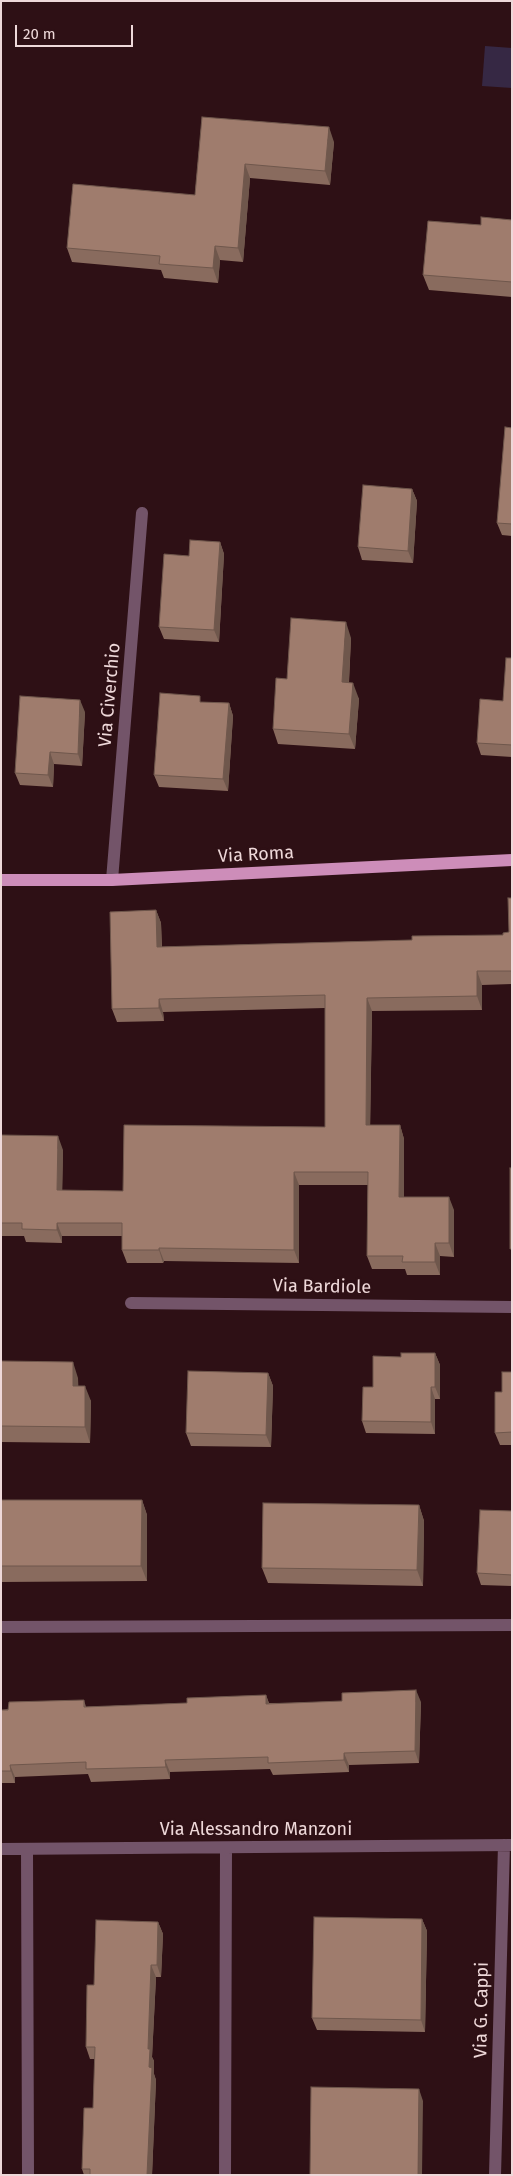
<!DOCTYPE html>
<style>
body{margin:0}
#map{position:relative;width:513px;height:2176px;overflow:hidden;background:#2e1015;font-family:"Fira Sans",sans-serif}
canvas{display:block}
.frame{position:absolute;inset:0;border:2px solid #eed8d9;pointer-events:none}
.scale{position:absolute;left:15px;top:25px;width:118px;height:22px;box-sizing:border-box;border:2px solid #eed8d9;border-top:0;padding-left:6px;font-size:15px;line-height:18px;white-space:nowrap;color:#eed8d9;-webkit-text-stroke:4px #2e1015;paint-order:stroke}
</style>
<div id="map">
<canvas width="513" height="2176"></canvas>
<div class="frame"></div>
<div class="scale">20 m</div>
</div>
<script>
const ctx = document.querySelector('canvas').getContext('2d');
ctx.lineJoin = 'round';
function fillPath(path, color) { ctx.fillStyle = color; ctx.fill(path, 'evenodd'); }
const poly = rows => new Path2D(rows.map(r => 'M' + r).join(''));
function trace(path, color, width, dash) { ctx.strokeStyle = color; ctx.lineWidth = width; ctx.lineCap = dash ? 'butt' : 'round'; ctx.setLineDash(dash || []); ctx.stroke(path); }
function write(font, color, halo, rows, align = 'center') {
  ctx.font = font + ' "Fira Sans",sans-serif'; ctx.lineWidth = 5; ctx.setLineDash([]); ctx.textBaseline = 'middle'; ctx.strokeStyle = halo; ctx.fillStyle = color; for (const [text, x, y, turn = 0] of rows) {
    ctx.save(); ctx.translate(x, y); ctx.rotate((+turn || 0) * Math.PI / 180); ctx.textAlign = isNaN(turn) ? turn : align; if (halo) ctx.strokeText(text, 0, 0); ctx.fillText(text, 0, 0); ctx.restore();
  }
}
fillPath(poly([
 [485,46,512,48,512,88,482,86]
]), '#362844');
trace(poly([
 [112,880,142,513],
 [131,1303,512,1307],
 [1,1627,512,1625],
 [1,1849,512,1845],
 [27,1849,28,2175],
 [225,2175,226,1848],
 [495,2175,504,1845]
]), '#735469', 12);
trace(poly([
 [1,880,112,880,512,860]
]), '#cd8db9', 12);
fillPath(poly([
 [202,117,334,142,330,185,250,178,243,262,220,260,218,283,164,278,161,270,72,262,67,248,195,195],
 [512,220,512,297,429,290,423,275,481,225],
 [512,428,512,536,502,535,497,523],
 [412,489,417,501,413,563,362,560,358,547],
 [220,542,224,554,219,642,164,639,159,627,189,556],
 [351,638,349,683,359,699,355,749,278,744,273,729,287,679],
 [512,658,512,757,481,755,477,743,503,701],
 [202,702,229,703,233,716,228,791,159,787,154,775],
 [85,712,82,766,54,764,53,787,20,785,15,773],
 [512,898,512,984,482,985,482,1010,372,1011,370,1125,400,1125,404,1139,404,1197,454,1210,454,1257,440,1256,440,1275,407,1275,405,1269,372,1269,367,1256,368,1185,299,1185,299,1263,164,1261,163,1263,127,1263,122,1250,122,1236,62,1236,62,1243,26,1242,24,1236,1,1236,1,1135,63,1150,62,1191,123,1191,325,1127,325,1008,163,1012,164,1021,117,1022,112,1009,156,910,161,923,162,947,412,940,503,935,509,932],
 [435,1353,440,1365,440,1399,435,1399,435,1434,366,1433,362,1421,373,1387,401,1357],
 [1,1361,78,1378,78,1386,91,1401,90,1443,1,1442],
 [512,1372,512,1445,500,1445,495,1433,502,1392],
 [268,1373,273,1386,271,1447,191,1446,186,1433],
 [1,1500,142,1500,147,1515,147,1581,1,1582],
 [419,1505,424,1521,423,1586,268,1583,262,1568],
 [512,1511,512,1586,481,1585,477,1573],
 [266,1695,269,1703,421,1702,419,1763,349,1765,349,1772,273,1775,270,1769,170,1772,170,1779,91,1782,88,1774,15,1777,15,1783,1,1783,1,1710,84,1700,86,1707,187,1703],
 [422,1919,427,1931,425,2032,317,2030,312,2018],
 [158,1922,163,1934,161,1977,156,1977,152,2057,154,2061,154,2074,156,2080,152,2175,84,2175,82,2169,93,2108,95,2059,90,2059,86,2047,94,1985]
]), '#896b5e');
fillPath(poly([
 [329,127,334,142,330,185,325,171],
 [245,164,250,178,243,262,238,248],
 [215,246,220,260,218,283,213,268],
 [412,489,417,501,413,563,408,551],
 [220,542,224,554,219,642,214,630],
 [346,622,351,638,348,698,342,682],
 [353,683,359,699,355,749,349,734],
 [80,700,85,712,82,766,78,754],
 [229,703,233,716,228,791,223,779],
 [50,752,54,764,53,787,48,775],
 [156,910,161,923,162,960,157,947],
 [477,971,482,985,482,1010,477,996],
 [367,998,372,1011,370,1138,366,1125],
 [159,999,163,1012,164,1021,159,1008],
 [400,1125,404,1139,404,1210,399,1197],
 [58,1136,63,1150,62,1204,57,1190],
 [294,1172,299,1185,299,1263,294,1250],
 [449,1197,454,1210,454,1257,449,1243],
 [57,1223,62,1236,62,1243,57,1230],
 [435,1243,440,1256,440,1275,435,1262],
 [159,1248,164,1261,163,1263,159,1250],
 [435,1353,440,1365,440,1399,435,1387],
 [73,1362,78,1378,79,1401,73,1386],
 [268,1373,273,1386,271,1447,266,1435],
 [85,1386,91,1401,90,1443,85,1427],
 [431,1387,435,1399,435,1434,431,1422],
 [142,1500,147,1515,147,1581,141,1566],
 [419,1505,424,1521,423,1586,417,1570],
 [416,1690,421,1702,419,1763,415,1751],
 [266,1695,270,1707,266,1704],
 [344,1753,349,1765,349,1772,344,1760],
 [165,1760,170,1772,170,1779,166,1767],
 [10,1765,15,1777,15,1783,11,1771],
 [422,1919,427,1931,425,2032,421,2020],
 [158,1922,163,1934,161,1977,157,1965],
 [151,1965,156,1977,152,2057,154,2061,154,2074,156,2080,152,2175,147,2175,149,2067,148,2049],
 [419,2089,423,2101,422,2175,418,2175]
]), '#6f574c');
const building = poly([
 [202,117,329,127,325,171,245,164,238,248,215,246,213,268,159,264,160,256,67,248,73,184,195,195,202,117],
 [481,217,512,220,512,282,423,275,428,221,481,225,481,217],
 [505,427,512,428,512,524,497,523,505,427],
 [363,485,412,489,408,551,358,547,363,485],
 [190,540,220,542,214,630,159,627,164,554,189,556,190,540],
 [291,618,346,622,342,682,353,683,349,734,273,729,276,678,287,679,291,618],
 [506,658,512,658,512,745,477,743,480,699,503,701,506,658],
 [160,693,200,696,200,702,229,703,223,779,154,775,160,693],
 [20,696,80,700,78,754,50,752,48,775,15,773,20,696],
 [508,898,512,898,512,971,477,971,477,996,367,998,366,1125,400,1125,399,1197,449,1197,449,1243,435,1243,435,1262,402,1262,403,1256,367,1256,368,1172,294,1172,294,1250,159,1248,159,1250,122,1250,122,1223,57,1223,57,1230,22,1229,22,1223,1,1223,1,1135,58,1136,57,1190,123,1191,124,1125,325,1127,325,995,159,999,159,1008,112,1009,110,912,156,910,157,947,412,940,412,936,503,935,503,933,509,932,508,898],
 [510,1168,512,1168,512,1249,510,1249,510,1168],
 [401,1353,435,1353,435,1387,431,1387,431,1422,362,1421,363,1387,373,1387,373,1356,401,1357,401,1353],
 [1,1361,73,1362,73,1386,85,1386,85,1427,1,1426,1,1361],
 [188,1371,268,1373,266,1435,186,1433,188,1371],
 [502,1372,512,1372,512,1432,495,1433,495,1392,502,1392,502,1372],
 [1,1500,142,1500,141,1566,1,1566,1,1500],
 [263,1503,419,1505,417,1570,262,1568,263,1503],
 [480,1510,512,1511,512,1575,477,1573,480,1510],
 [416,1690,415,1751,344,1753,344,1760,268,1763,268,1757,165,1760,166,1767,86,1769,86,1762,10,1765,11,1771,1,1771,1,1710,8,1710,9,1702,84,1700,84,1707,187,1703,187,1698,266,1695,266,1704,342,1701,342,1693,416,1690],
 [314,1917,422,1919,421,2020,312,2018,314,1917],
 [96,1920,158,1922,157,1965,151,1965,148,2049,150,2049,149,2067,152,2068,147,2175,90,2175,90,2169,82,2169,84,2108,93,2108,95,2047,86,2047,87,1985,94,1985,96,1920],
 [311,2087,419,2089,418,2175,310,2175,311,2087]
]);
fillPath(building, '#9f7c6d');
trace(building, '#6f574c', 1);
write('18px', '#eed8d9', '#2e1015', [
 ["Via Civerchio",110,695,-85],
 ["Via Roma",256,855,-3],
 ["Via Bardiole",322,1287,1],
 ["Via Alessandro Manzoni",256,1830],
 ["Via G. Cappi",482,2010,-89]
]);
</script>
